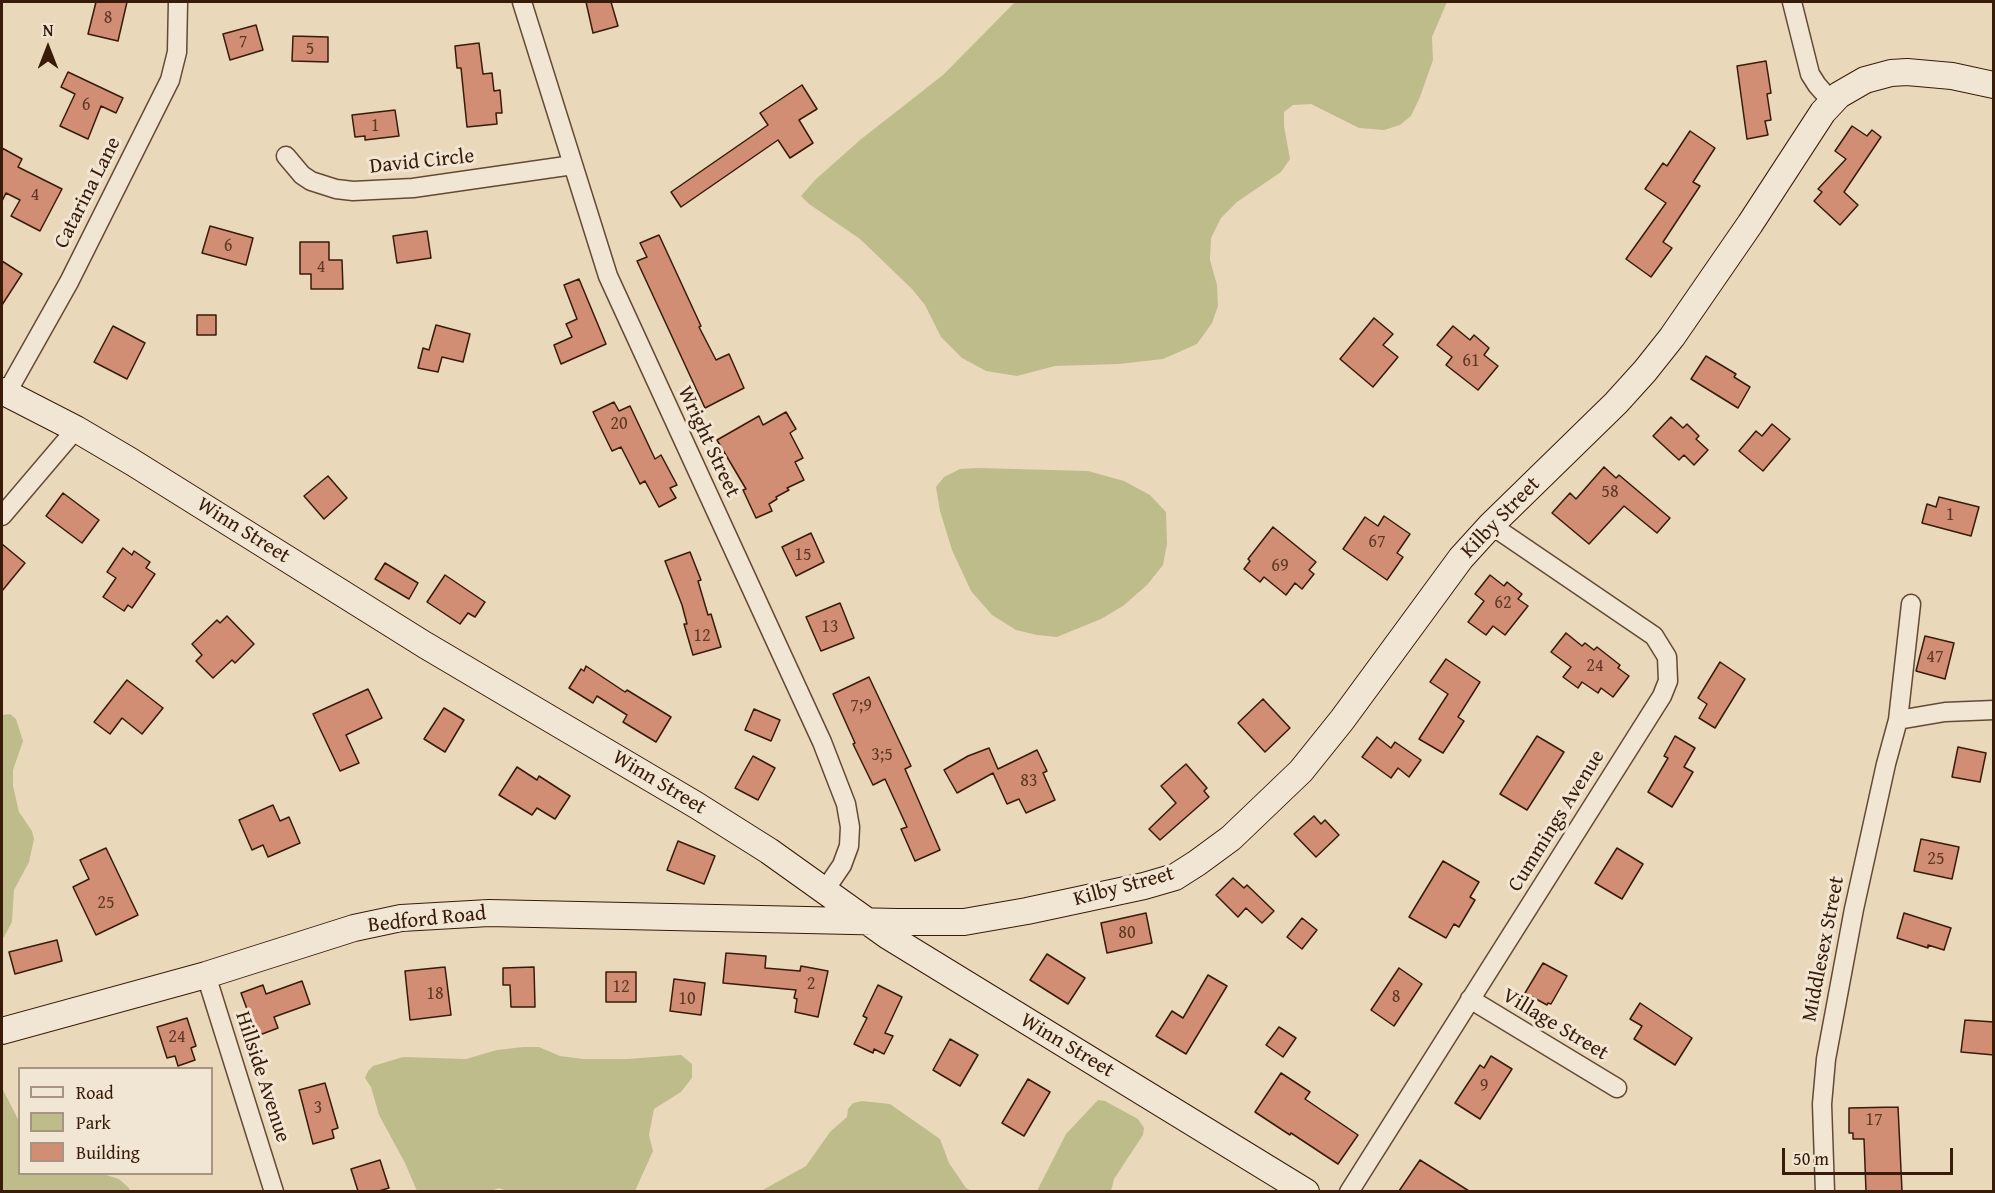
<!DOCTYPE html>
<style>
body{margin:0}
#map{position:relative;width:1995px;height:1193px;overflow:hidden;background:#ead8bb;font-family:"Gentium Book Plus",serif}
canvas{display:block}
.frame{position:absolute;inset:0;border:3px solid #381b08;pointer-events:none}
.legend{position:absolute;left:18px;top:1067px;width:195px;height:108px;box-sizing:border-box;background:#f1e6d3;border:2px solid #a79582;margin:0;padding:8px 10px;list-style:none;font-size:18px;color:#381b08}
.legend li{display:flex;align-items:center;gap:12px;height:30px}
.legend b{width:30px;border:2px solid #a79582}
.north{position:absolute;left:18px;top:18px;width:60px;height:60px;-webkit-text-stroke:4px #f1e6d3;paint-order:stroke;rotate:0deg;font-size:16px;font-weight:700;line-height:24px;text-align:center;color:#381b08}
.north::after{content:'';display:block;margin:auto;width:21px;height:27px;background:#381b08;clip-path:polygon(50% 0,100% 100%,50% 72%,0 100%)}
.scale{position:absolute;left:1782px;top:1148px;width:171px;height:27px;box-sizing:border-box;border:3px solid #381b08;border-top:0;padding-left:8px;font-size:18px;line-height:21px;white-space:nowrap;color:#381b08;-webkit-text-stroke:4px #f1e6d3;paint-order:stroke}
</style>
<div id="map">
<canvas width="1995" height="1193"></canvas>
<div class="frame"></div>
<ul class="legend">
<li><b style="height:8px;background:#f1e6d3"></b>Road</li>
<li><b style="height:16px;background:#bfbc8b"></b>Park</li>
<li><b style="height:16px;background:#d18e74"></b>Building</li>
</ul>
<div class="north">N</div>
<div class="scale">50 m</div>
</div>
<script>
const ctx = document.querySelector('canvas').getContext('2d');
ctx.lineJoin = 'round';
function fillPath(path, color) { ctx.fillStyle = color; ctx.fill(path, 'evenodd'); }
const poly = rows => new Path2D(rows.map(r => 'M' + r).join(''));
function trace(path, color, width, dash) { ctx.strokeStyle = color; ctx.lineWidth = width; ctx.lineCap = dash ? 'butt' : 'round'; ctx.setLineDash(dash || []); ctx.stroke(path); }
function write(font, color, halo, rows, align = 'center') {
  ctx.font = font + ' "Gentium Book Plus",serif'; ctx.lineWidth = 6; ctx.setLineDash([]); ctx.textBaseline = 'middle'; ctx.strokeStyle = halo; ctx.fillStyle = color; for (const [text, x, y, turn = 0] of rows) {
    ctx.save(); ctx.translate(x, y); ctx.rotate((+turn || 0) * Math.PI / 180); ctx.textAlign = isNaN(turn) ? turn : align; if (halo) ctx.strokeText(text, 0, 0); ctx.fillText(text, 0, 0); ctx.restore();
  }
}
fillPath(poly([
 [1015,2,1447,2,1432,37,1433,60,1420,97,1411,116,1400,125,1384,130,1359,128,1311,104,1293,105,1284,112,1284,126,1290,159,1281,172,1237,202,1221,218,1211,238,1210,260,1217,285,1218,306,1212,323,1197,344,1163,359,1119,364,1055,366,1017,376,986,371,962,358,941,337,925,305,912,289,860,239,809,204,801,196,815,180,860,140,943,75],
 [978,468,1088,471,1124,481,1150,495,1166,512,1167,544,1163,565,1147,585,1123,606,1101,619,1057,637,1037,635,1016,630,992,615,971,591,952,550,940,511,936,487,944,477,960,469],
 [10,714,16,719,23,741,13,770,13,786,19,812,32,831,34,839,29,862,14,890,12,922,4,937,2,939,2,715],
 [523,1047,539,1047,560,1056,583,1059,627,1059,681,1055,692,1064,692,1078,681,1092,654,1109,649,1135,653,1151,635,1191,509,1192,499,1188,488,1192,417,1191,405,1163,379,1115,371,1087,365,1078,368,1071,373,1066,403,1057,466,1059,497,1050],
 [2,1088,19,1121,20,1174,103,1174,119,1179,129,1188,130,1191,2,1191],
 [1098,1100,1105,1101,1138,1119,1144,1128,1143,1135,1114,1179,1111,1191,1037,1191,1066,1134],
 [862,1101,890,1104,940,1139,949,1163,966,1188,972,1191,761,1191,806,1166,830,1132,847,1117,848,1109,853,1103]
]), '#bfbc8b');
const building = poly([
 [96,2,127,2,118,41,88,34,96,2],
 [586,2,611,2,618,26,593,33,586,2],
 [256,25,263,50,230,60,223,34,256,25],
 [293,36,328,37,328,62,292,61,293,36],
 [479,43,483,74,492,73,494,91,500,90,502,113,496,113,497,124,467,127,461,68,457,68,455,46,479,43],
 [1766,61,1771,93,1767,94,1771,120,1765,121,1768,135,1747,139,1737,66,1766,61],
 [68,72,123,98,116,113,101,106,88,139,60,126,75,94,61,87,68,72],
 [802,85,817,109,799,120,813,143,790,158,778,140,681,207,671,192,768,125,760,113,802,85],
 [395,110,399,136,365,140,365,136,355,137,352,115,395,110],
 [1852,126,1867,136,1872,130,1881,137,1844,192,1858,205,1840,225,1814,201,1822,192,1818,189,1846,159,1835,151,1852,126],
 [1690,131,1715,148,1693,182,1700,186,1663,242,1672,248,1651,277,1626,259,1666,203,1645,189,1663,163,1667,166,1690,131],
 [2,148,22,159,18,167,62,189,40,231,11,216,20,200,6,193,2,201,2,148],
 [210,226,253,238,246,265,202,253,210,226],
 [427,231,431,258,397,263,393,236,427,231],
 [659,235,701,326,699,327,716,360,729,354,744,388,705,408,637,261,647,257,640,243,659,235],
 [300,242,329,242,329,260,342,260,343,289,311,289,311,274,300,274,300,242],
 [2,261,22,274,2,305,2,261],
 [579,279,606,344,561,364,554,345,572,337,566,324,577,319,564,285,579,279],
 [197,315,216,315,216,335,197,335,197,315],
 [1374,318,1393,334,1383,345,1398,357,1373,387,1340,359,1374,318],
 [436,325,470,334,463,362,442,357,438,372,418,368,423,348,429,350,436,325],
 [113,326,145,343,127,379,94,362,113,326],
 [1453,326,1470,340,1474,335,1489,348,1484,355,1498,366,1478,390,1446,365,1452,357,1437,345,1453,326],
 [1706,356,1736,374,1734,377,1750,387,1738,408,1691,379,1706,356],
 [614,402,619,411,630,406,655,459,661,455,677,485,670,488,676,498,659,507,645,481,640,484,621,447,612,451,593,412,614,402],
 [786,412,796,429,790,433,803,458,795,462,804,480,787,488,789,490,776,497,777,499,769,504,772,511,756,518,743,490,746,489,717,440,759,416,763,425,786,412],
 [1671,417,1683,428,1687,424,1699,436,1696,439,1708,450,1694,465,1684,455,1679,460,1653,436,1671,417],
 [1772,424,1790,439,1763,471,1739,451,1756,431,1762,436,1772,424],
 [1604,467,1616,478,1619,475,1670,518,1657,533,1624,506,1589,544,1552,513,1570,493,1576,499,1604,467],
 [328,476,347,498,324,519,304,496,328,476],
 [63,493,99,520,82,543,46,516,63,493],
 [1939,497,1979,507,1971,536,1922,523,1927,504,1936,507,1939,497],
 [1384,516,1410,534,1397,553,1403,557,1387,580,1343,549,1365,517,1378,526,1384,516],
 [1273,527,1316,562,1309,570,1314,574,1302,589,1295,583,1286,595,1264,577,1260,582,1244,569,1250,561,1248,559,1273,527],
 [811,533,824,562,796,576,782,547,811,533],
 [2,544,25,563,2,591,2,544],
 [123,548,132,555,134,551,150,562,146,568,155,574,132,608,128,605,124,611,103,597,116,578,107,572,123,548],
 [690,552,701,580,698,581,708,615,711,614,721,647,693,655,684,624,687,624,682,605,665,561,690,552],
 [385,563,418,583,409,599,375,579,385,563],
 [445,575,485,602,475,617,468,613,460,624,427,602,445,575],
 [1490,575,1504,586,1507,582,1522,594,1518,599,1528,606,1505,635,1493,626,1486,635,1468,622,1484,601,1475,594,1490,575],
 [840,603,854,638,821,651,806,617,840,603],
 [227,616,254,644,235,663,232,660,213,678,196,661,202,655,192,644,217,620,220,623,227,616],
 [1566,633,1582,646,1585,643,1594,650,1597,647,1620,665,1618,668,1629,676,1613,697,1601,688,1598,693,1582,682,1578,688,1563,677,1571,667,1551,652,1566,633],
 [1925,636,1954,643,1945,679,1916,671,1925,636],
 [1446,659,1480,682,1458,717,1464,721,1443,753,1419,739,1448,694,1430,682,1446,659],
 [1720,662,1745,679,1715,728,1699,718,1707,704,1698,698,1720,662],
 [586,666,625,692,627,690,671,717,656,742,623,722,627,715,597,696,593,703,569,688,581,669,584,671,586,666],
 [869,677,911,766,905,769,940,850,915,861,901,829,907,827,885,779,873,785,853,744,855,743,833,694,869,677],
 [127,680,163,708,142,734,122,718,110,734,94,722,127,680],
 [368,689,382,718,346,735,359,763,340,771,313,714,368,689],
 [1263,699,1290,728,1265,752,1238,723,1263,699],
 [444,708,464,720,445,752,424,739,444,708],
 [754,709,780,720,771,741,745,730,754,709],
 [1537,736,1564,752,1527,810,1500,794,1537,736],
 [1675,736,1695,748,1684,767,1693,772,1672,807,1648,792,1668,758,1664,756,1675,736],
 [1377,737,1391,748,1395,742,1421,760,1409,777,1398,768,1391,778,1362,757,1377,737],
 [1958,747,1986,753,1980,782,1952,777,1958,747],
 [989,748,998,769,1037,750,1047,771,1043,773,1055,800,1026,813,1019,799,1007,804,993,773,957,793,944,770,968,756,989,748],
 [753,756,775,768,758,800,735,788,753,756],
 [1186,764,1207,788,1204,791,1209,797,1160,840,1149,829,1176,803,1161,786,1186,764],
 [517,767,537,780,539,776,570,796,555,819,537,808,532,815,499,795,517,767],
 [273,805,280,821,289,817,300,843,268,857,263,845,252,850,239,820,273,805],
 [1314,816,1321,824,1325,820,1339,835,1316,857,1294,834,1314,816],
 [1921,839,1959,847,1952,879,1914,871,1921,839],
 [678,841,715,856,704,884,667,870,678,841],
 [106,848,138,915,96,935,73,887,89,879,80,860,106,848],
 [1617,848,1643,864,1622,899,1595,883,1617,848],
 [1443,861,1479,882,1470,897,1475,900,1459,927,1454,924,1446,938,1409,917,1443,861],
 [1233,878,1244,888,1247,885,1274,911,1262,923,1246,908,1238,917,1216,895,1233,878],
 [1146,913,1152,943,1107,953,1101,923,1146,913],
 [1904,913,1951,928,1944,950,1928,945,1928,948,1897,938,1904,913],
 [1302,918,1317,930,1302,949,1287,937,1302,918],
 [57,940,62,961,15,974,9,952,57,940],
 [726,953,766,956,765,968,800,971,801,966,828,971,818,1017,795,1012,797,999,794,998,796,990,723,983,726,953],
 [1047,954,1085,978,1068,1004,1030,980,1047,954],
 [1543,963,1567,976,1551,1004,1548,1003,1547,1005,1525,993,1543,963],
 [445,967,451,1015,410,1020,405,971,445,967],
 [534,967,535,1007,511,1007,510,985,503,985,503,968,534,967],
 [1399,968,1422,984,1394,1026,1371,1010,1399,968],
 [606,972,636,972,636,1002,606,1002,606,972],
 [1208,975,1227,986,1186,1054,1156,1036,1172,1011,1183,1018,1208,975],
 [674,979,705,983,701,1015,670,1011,674,979],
 [302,981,310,1004,274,1017,278,1028,257,1036,241,993,263,985,266,994,302,981],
 [878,985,902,997,885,1033,893,1036,884,1054,874,1049,873,1053,854,1044,867,1018,863,1016,878,985],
 [1640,1003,1692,1038,1675,1065,1634,1039,1642,1026,1630,1019,1640,1003],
 [187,1018,196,1046,191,1048,195,1060,178,1066,175,1056,167,1058,157,1027,187,1018],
 [1965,1020,1994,1022,1994,1055,1961,1052,1965,1020],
 [1279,1027,1296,1038,1283,1057,1266,1045,1279,1027],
 [950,1039,978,1055,960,1086,933,1070,950,1039],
 [1491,1056,1512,1069,1480,1119,1455,1103,1480,1065,1484,1068,1491,1056],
 [1281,1073,1310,1092,1305,1099,1358,1135,1338,1164,1291,1133,1290,1135,1255,1112,1281,1073],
 [1028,1079,1050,1092,1024,1136,1002,1123,1028,1079],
 [325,1083,338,1128,332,1130,334,1138,313,1144,299,1090,325,1083],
 [1898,1107,1902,1191,1866,1191,1864,1139,1853,1139,1853,1133,1849,1133,1849,1108,1898,1107],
 [380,1160,389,1188,379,1191,358,1191,351,1169,380,1160],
 [1420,1160,1469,1191,1399,1191,1420,1160]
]);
fillPath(building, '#d18e74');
trace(building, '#381b08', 1.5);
const street = poly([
 [522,2,608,276,781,653,822,742,846,804,850,827,849,846,842,865,825,890],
 [1792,2,1810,74,1817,85,1832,102],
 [286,156,302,175,311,181,336,189,353,191,413,188,573,165],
 [6,394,69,282,170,80,177,52,178,2],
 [2,516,76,429],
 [1898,720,1945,712,1994,710],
 [206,975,274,1192],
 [1470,999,1617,1088],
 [1349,1192,1662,696,1668,681,1667,657,1654,636,1491,525],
 [1825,1192,1822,1104,1826,1059,1854,909,1886,764,1898,720,1911,604]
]);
const secondary = poly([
 [2,391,76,429,132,462,425,645,696,805,769,851,888,936,1306,1192],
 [2,1031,206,975,354,928,401,918,489,913,897,922,964,922,1027,911,1144,886,1175,877,1197,863,1231,838,1301,771,1342,720,1461,558,1491,525,1616,403,1645,371,1672,337,1750,224,1823,112,1839,95,1865,80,1891,73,1907,72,1952,76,1994,85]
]);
trace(street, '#644a35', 21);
trace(secondary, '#381b08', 28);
trace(street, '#f1e6d3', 18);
trace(secondary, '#f1e6d3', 26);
write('18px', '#5e3823', null, [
 ["8",108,18],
 ["7",243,42],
 ["5",310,49],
 ["6",86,105],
 ["1",375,126],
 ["4",35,195],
 ["6",228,246],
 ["4",321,267],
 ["61",1471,361],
 ["20",619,424],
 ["58",1610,492],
 ["1",1950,515],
 ["67",1377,542],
 ["15",803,555],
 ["69",1280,566],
 ["62",1503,603],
 ["13",830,627],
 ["12",702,636],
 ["47",1935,657],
 ["24",1595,666],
 ["7;9",861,706],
 ["3;5",882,755],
 ["83",1029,781],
 ["25",1936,859],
 ["25",106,903],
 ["80",1127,933],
 ["2",811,984],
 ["12",621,987],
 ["18",435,994],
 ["8",1396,997],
 ["10",687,999],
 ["24",177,1037],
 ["9",1484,1086],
 ["3",318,1108],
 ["17",1874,1120]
]);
write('21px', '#381b08', '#f1e6d3', [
 ["David Circle",422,162,-6],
 ["Catarina Lane",88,193,-63],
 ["Wright Street",708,442,65],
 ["Kilby Street",1501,518,-46],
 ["Winn Street",243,531,32],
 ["Winn Street",659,783,31],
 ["Cummings Avenue",1557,821,-58],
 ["Kilby Street",1124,887,-15],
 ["Bedford Road",427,920,-6],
 ["Middlesex Street",1824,949,-79],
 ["Village Street",1555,1025,31],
 ["Winn Street",1067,1046,31],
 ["Hillside Avenue",262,1077,72]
]);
</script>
